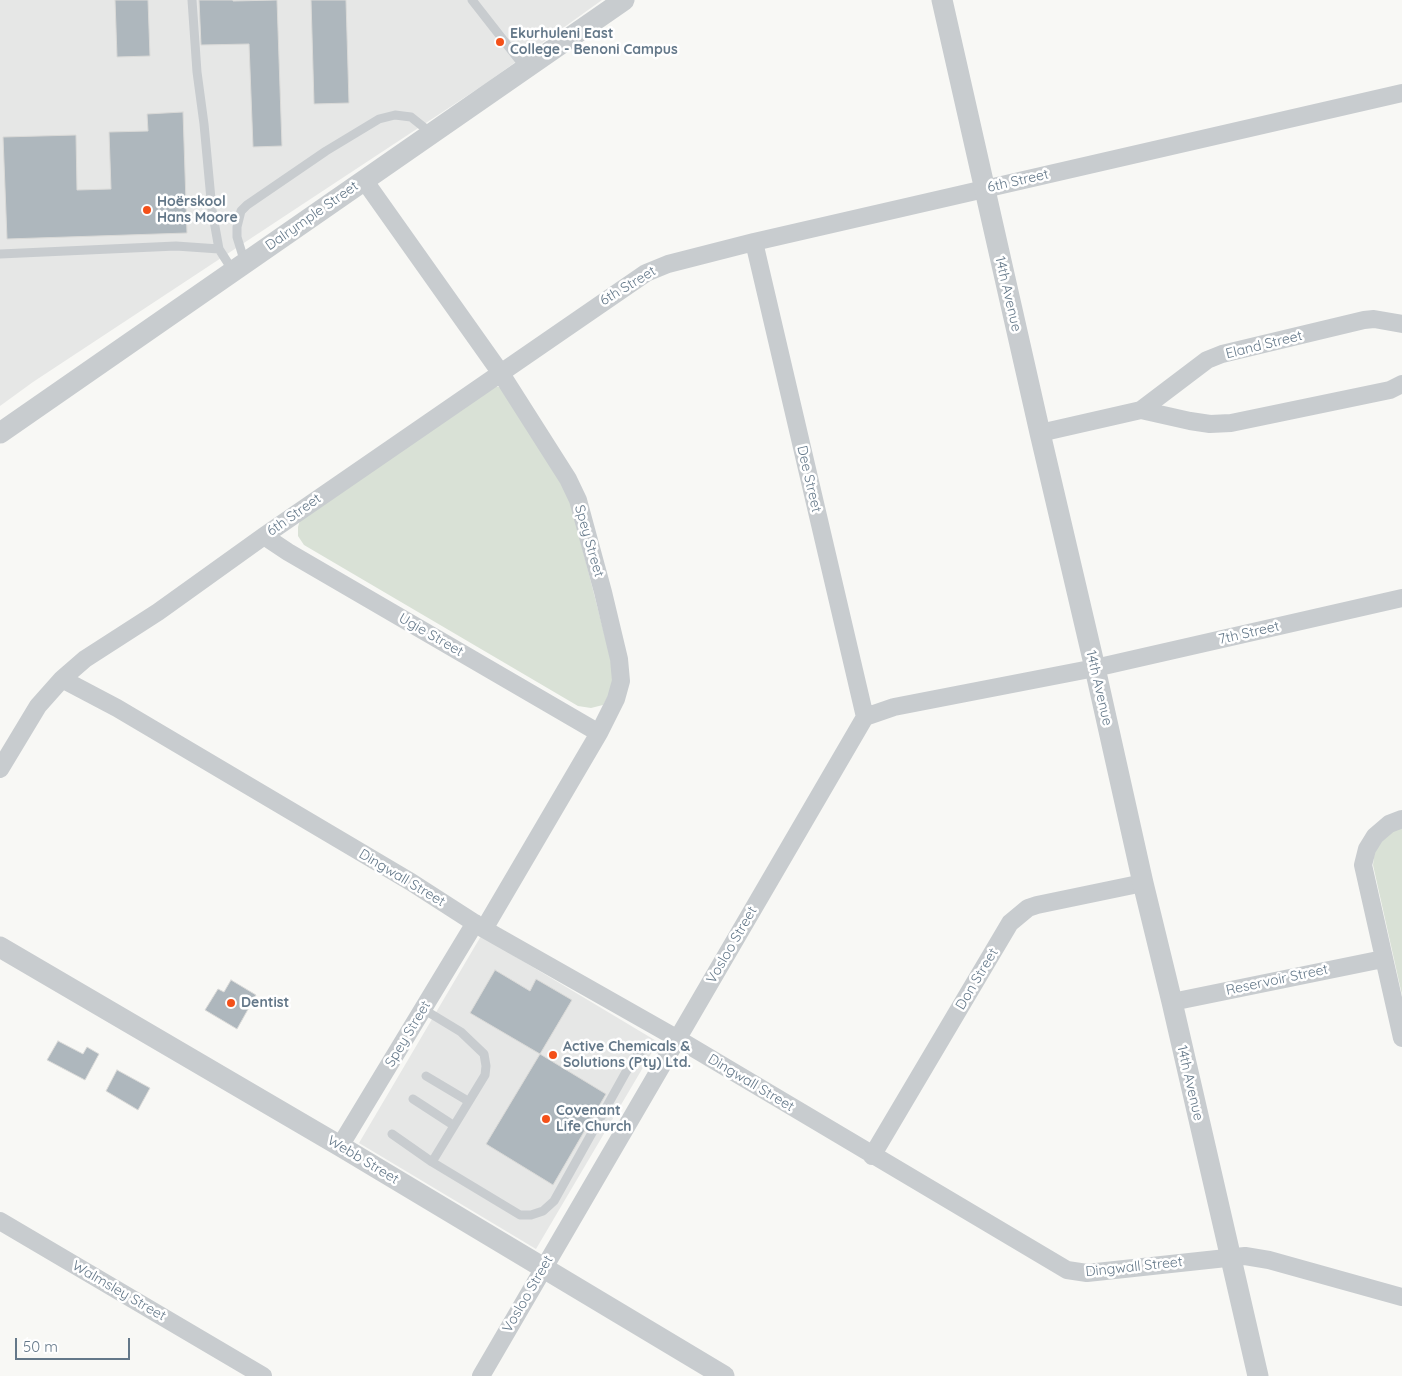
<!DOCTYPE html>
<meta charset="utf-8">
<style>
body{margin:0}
#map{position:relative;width:1402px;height:1376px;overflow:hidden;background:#f8f8f5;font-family:Quicksand,sans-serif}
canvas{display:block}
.scale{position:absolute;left:15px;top:1338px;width:115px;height:22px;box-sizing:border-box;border:2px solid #647889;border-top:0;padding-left:6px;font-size:15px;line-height:18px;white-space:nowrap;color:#647889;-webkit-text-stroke:4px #fff;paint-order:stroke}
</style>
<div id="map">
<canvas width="1402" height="1376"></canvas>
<div class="scale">50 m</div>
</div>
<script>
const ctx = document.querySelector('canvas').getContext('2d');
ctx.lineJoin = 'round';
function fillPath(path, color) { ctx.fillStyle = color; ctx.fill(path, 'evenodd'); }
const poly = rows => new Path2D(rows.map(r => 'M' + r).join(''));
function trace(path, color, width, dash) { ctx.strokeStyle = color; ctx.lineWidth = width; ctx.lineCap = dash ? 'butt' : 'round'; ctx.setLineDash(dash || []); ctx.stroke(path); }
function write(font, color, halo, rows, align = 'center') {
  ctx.font = font + ' Quicksand,sans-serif'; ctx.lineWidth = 5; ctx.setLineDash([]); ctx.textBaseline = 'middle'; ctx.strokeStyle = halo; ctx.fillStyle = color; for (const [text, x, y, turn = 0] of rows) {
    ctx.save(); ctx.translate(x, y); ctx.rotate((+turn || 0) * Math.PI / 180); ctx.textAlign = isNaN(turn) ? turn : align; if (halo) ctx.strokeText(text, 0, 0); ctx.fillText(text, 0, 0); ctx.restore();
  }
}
fillPath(poly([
 [0,0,602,0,485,84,33,382,0,406],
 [481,936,658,1042,536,1249,359,1143]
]), '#e6e7e6');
fillPath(poly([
 [496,386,504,389,566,485,610,656,614,686,603,705,591,708,578,706,304,545,298,536,298,527,301,517],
 [1402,824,1402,995,1373,865,1375,849,1383,838]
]), '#d9e1d6');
const building = poly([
 [115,0,148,0,150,56,117,57,115,0],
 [199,0,233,0,233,1,277,0,282,146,253,147,249,44,201,45,199,0],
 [311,0,346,0,349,103,314,104,311,0],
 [183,112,187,233,7,239,3,137,76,135,77,190,111,189,109,132,148,131,147,114,183,112],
 [495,970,530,991,536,979,572,1000,540,1054,470,1013,495,970],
 [231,980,256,995,237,1029,205,1010,218,989,224,992,231,980],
 [58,1041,83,1054,87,1047,99,1054,85,1080,47,1060,58,1041],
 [540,1054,606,1094,553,1185,486,1144,540,1054],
 [117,1070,150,1088,138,1110,106,1091,117,1070]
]);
fillPath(building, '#aeb7bd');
trace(building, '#dadad8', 1);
trace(poly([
 [192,0,197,72,204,124,212,210,219,249,233,271],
 [472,0,526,69],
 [0,254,176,246,219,249],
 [245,263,237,237,237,227,241,211,247,205,326,151,379,119,395,115,411,117,431,133],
 [423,1009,461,1032,484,1054,486,1066,485,1075,432,1162,520,1215,531,1215,543,1211,554,1201,626,1072,639,1053,644,1049,650,1048,660,1049,669,1054],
 [426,1076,468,1101],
 [413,1099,453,1125],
 [392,1134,432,1162]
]), '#c8cccf', 9);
trace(poly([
 [364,180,500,372,568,479,578,500,603,592,619,659,621,681,616,699,599,733,484,929],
 [754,242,865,717],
 [1141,410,1190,421,1210,424,1231,423,1390,390,1402,384],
 [1040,433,1141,410,1207,360,1222,354,1364,320,1374,319,1402,324],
 [264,536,288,552,599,733],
 [62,679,117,708,411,882,484,929,678,1039,1067,1270,1087,1273,1245,1256,1269,1260,1402,1297],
 [0,769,38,706,62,679,85,659,158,612,264,536,646,273,668,264,754,242,1402,93],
 [1402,819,1389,824,1375,836,1367,849,1363,865,1402,1038],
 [1172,1002,1383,959],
 [340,1146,475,923],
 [872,1156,1010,923,1028,908,1037,905,1143,883],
 [0,1221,263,1376],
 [481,1376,865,717,894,707,1095,668,1402,598]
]), '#c8cccf', 18);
trace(poly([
 [942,0,1040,433,1095,668,1143,883,1172,1002,1258,1376],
 [0,433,624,0],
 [0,947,340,1146,724,1376]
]), '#c8cccf', 21);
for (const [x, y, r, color] of [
 [500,42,5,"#f45019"],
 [147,210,5,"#f45019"],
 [231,1003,5,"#f45019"],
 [553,1055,5,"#f45019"],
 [546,1119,5,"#f45019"]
]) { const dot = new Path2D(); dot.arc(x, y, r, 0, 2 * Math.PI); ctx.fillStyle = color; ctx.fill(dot); trace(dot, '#fff', 2); }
write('bold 14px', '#647889', '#fff', [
 ["Ekurhuleni East",510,34],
 ["College - Benoni Campus",510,50],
 ["Hoërskool",157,202],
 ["Hans Moore",157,218],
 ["Dentist",241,1003],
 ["Active Chemicals &",563,1047],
 ["Solutions (Pty) Ltd.",563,1063],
 ["Covenant",556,1111],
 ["Life Church",556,1127]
], 'left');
write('14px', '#647889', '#fff', [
 ["6th Street",1018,181,-13],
 ["Dalrymple Street",312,216,-35],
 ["6th Street",628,286,-31],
 ["14th Avenue",1008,294,77],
 ["Eland Street",1264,345,-14],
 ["Dee Street",809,479,77],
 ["6th Street",294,515,-35],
 ["Spey Street",589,541,74],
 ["7th Street",1249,633,-13],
 ["Ugie Street",431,635,30],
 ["14th Avenue",1099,688,77],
 ["Dingwall Street",402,878,31],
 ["Vosloo Street",732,945,-60],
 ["Don Street",977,979,-59],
 ["Reservoir Street",1277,980,-12],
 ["Spey Street",408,1034,-59],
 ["Dingwall Street",751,1083,31],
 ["14th Avenue",1190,1083,77],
 ["Webb Street",363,1160,31],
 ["Dingwall Street",1134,1267,-6],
 ["Walmsley Street",119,1291,30],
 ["Vosloo Street",528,1294,-60]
]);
</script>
